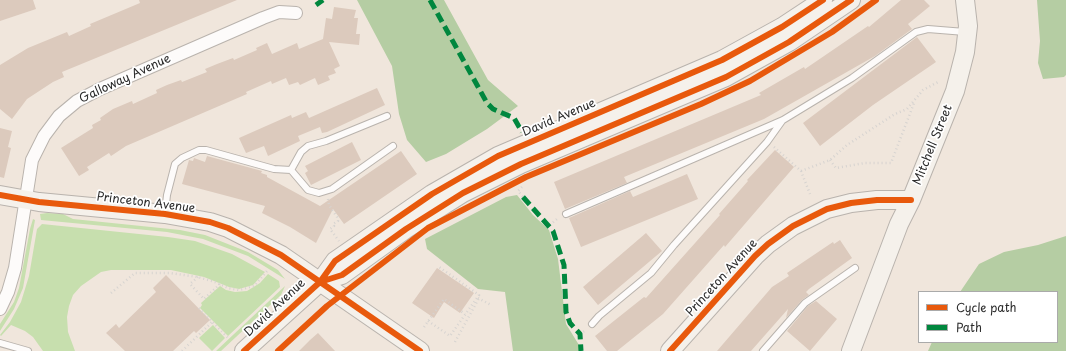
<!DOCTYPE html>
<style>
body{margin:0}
#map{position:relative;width:1066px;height:351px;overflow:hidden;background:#f0e6dc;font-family:"Playpen Sans",sans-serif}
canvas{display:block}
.legend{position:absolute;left:918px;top:291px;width:140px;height:52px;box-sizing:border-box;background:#fff;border:1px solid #aaa;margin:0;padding:5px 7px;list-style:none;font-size:12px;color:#2b2b2b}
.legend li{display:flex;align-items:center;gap:8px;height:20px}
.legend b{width:20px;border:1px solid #aaa}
</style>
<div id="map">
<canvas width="1066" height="351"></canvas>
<ul class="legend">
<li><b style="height:5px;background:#e8590c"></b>Cycle path</li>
<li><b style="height:5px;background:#00873e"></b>Path</li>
</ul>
</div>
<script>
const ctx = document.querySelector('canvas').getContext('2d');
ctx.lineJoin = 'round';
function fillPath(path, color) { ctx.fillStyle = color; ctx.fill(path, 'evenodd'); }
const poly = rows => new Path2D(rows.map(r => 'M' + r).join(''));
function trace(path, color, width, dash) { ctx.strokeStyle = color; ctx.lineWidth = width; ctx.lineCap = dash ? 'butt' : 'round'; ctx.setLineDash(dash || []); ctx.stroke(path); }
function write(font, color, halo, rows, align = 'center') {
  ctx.font = font + ' "Playpen Sans",sans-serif'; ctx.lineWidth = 3.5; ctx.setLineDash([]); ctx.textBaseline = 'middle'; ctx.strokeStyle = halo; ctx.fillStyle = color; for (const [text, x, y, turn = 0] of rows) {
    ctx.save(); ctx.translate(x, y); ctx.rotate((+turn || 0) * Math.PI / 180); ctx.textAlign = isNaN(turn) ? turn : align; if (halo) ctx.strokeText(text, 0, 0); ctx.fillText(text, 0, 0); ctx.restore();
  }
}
fillPath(poly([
 [47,213,63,214,73,219,180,230,205,235,248,252,278,270,285,279,248,256,203,239,167,232,41,220,40,214],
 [33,219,35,220,23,288,14,309,0,331,0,324,14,302,19,288,30,229],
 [42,224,168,237,195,241,232,254,265,272,253,285,239,289,229,287,204,277,171,270,111,270,101,272,81,286,73,295,69,306,67,317,68,332,75,351,43,351,33,337,25,331,11,325,1,336,0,335,10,322,21,302,29,276,37,229],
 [268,274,279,281,280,287,228,336,200,308,202,305,201,303,220,286,226,290,235,292,247,291,260,283],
 [285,286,281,295,221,351,216,351],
 [213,325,225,338,212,351,199,338]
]), '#c7dfae');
fillPath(poly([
 [357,0,444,0,488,80,518,106,487,129,446,154,426,162,407,140,399,114,392,66],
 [1037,0,1066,0,1066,75,1064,77,1043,79,1038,63,1040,41],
 [517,195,533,215,549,230,558,259,566,324,579,345,579,351,513,351,505,292,478,289,427,249,425,239,506,197],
 [1066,236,1066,351,928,351,932,342,1057,342,1057,292,960,292,979,264,1004,252,1038,245]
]), '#b5cda3');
fillPath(poly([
 [0,0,33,0,36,9,0,21],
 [139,0,237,0,62,72,64,77,53,82,27,99,12,119,0,109,0,65,28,48,67,32,69,36,91,26,90,24,140,3],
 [901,0,924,0,930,6,908,24,912,29,875,56,764,119,624,177,627,183,565,209,554,182,761,95,759,93,804,67,805,69,868,26,869,27],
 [334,7,356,10,354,18,358,18,356,34,360,34,359,45,329,42,340,66,334,69,336,73,328,76,330,80,318,85,315,78,300,85,298,82,289,85,286,78,272,84,271,81,246,92,247,94,126,146,111,156,109,153,87,167,89,170,79,176,61,148,93,128,92,125,101,120,100,118,113,109,132,101,133,104,157,93,156,90,167,85,181,80,182,82,207,72,205,69,217,64,233,58,234,60,257,50,256,48,267,43,272,54,297,43,299,49,323,39,326,18,332,19],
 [917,37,936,62,873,105,820,146,803,123],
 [377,88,385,105,327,132,322,133,320,127,298,136,300,141,268,156,264,146,246,153,239,138,291,115,292,118,306,112,309,118],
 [0,128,12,131,8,147,11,148,4,178,0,177],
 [352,142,361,160,311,185,305,173,308,171,305,166],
 [775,150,794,167,725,247,724,245,663,314,617,351,607,351,595,336,644,297,646,298,720,215,719,214,748,181,747,180],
 [401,151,417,174,344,224,333,209,316,243,290,227,262,213,265,206,182,184,189,160,193,161,194,158,205,162,207,156,262,171,261,173,267,175,267,177,320,206],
 [687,174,698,199,581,247,569,218,630,191,633,197],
 [646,233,662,251,598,305,583,287],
 [840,240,852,258,809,289,806,292,809,295,802,300,786,318,788,309,751,351,717,351,772,287,789,276,787,273,833,242,834,244],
 [437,268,474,293,460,313,444,302,434,318,412,303],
 [166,275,210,320,196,333,194,331,173,351,125,351,106,333,116,324,119,328,156,292,153,288],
 [816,301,837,319,810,351,787,331,808,306],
 [318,333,335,351,299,351,310,340]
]), '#dccabd');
const lane = poly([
 [291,170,301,152,308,146,326,141,387,116],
 [165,213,167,195,175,164,182,158,199,150,206,150,274,169,291,170,308,190,319,193,332,189,393,146],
 [566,214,783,120,852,78,916,32,928,29,965,32],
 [592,324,599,316,651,273,674,245,767,142,782,121],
 [0,343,28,351],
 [763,351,805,303,855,268]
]);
const street = poly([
 [0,309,8,292,15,268,32,160,44,136,59,116,77,101,100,89,263,18,279,12,296,13]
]);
const secondary = poly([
 [0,195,39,202,165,214,210,222,228,228,281,255,420,351],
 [320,282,342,275,406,229,463,193,521,164,726,77,789,42,851,0],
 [244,351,320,282,335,261,432,194,498,156,722,60,782,27,823,0],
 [670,351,755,256,768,244,793,226,827,209,851,203,877,200,911,200],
 [851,351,899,224,911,200,955,91,965,52,968,26,965,0]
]);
trace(lane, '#b9b3ad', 8);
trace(street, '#b9b3ad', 14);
trace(secondary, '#b9b3ad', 20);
trace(poly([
 [774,147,801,171,810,194],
 [830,160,836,168,865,163,891,163,914,103],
 [801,171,830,160,847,145,895,114,907,109,923,90,940,81],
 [522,187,518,191,523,197],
 [328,199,329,205,337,217,338,221,333,224,334,226,330,229,339,241],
 [550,225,558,218],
 [198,277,190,284,204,299,220,284],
 [111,293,135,273,170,273,198,277,215,282,228,288,239,290,254,286,267,271],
 [478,298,491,305],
 [199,308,228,338],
 [428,321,450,336,479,295,439,267],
 [424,327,444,299,465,314],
 [580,334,586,330],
 [455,342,479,298],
 [182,351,212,322]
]), '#d6d3d0', 2.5, [1, 3]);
trace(lane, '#fdfbfa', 6);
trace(street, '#fdfbfa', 12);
trace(secondary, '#f5f1eb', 18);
trace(poly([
 [430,0,487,103,493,109,514,118,522,132],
 [316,5,323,0],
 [523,197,553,231,564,265,566,312,570,323,580,334,581,351]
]), '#00873e', 5, [10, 5]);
trace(poly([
 [0,195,39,202,165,214,210,222,228,228,281,255,420,351],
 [320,282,342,275,406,229,463,193,521,164,726,77,789,42,851,0],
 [244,351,320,282,335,261,432,194,498,156,722,60,782,27,823,0],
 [278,351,327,306,428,228,526,177,701,104,750,81,832,32,876,0],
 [670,351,755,256,768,244,793,226,827,209,851,203,877,200,911,200]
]), '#e8590c', 6);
write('12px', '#2b2b2b', '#fff', [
 ["Galloway Avenue",125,79,-25],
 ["David Avenue",559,118,-23],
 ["Mitchell Street",933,145,-68],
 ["Princeton Avenue",146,203,7],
 ["Princeton Avenue",722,278,-48],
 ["David Avenue",275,308,-43]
]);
</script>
